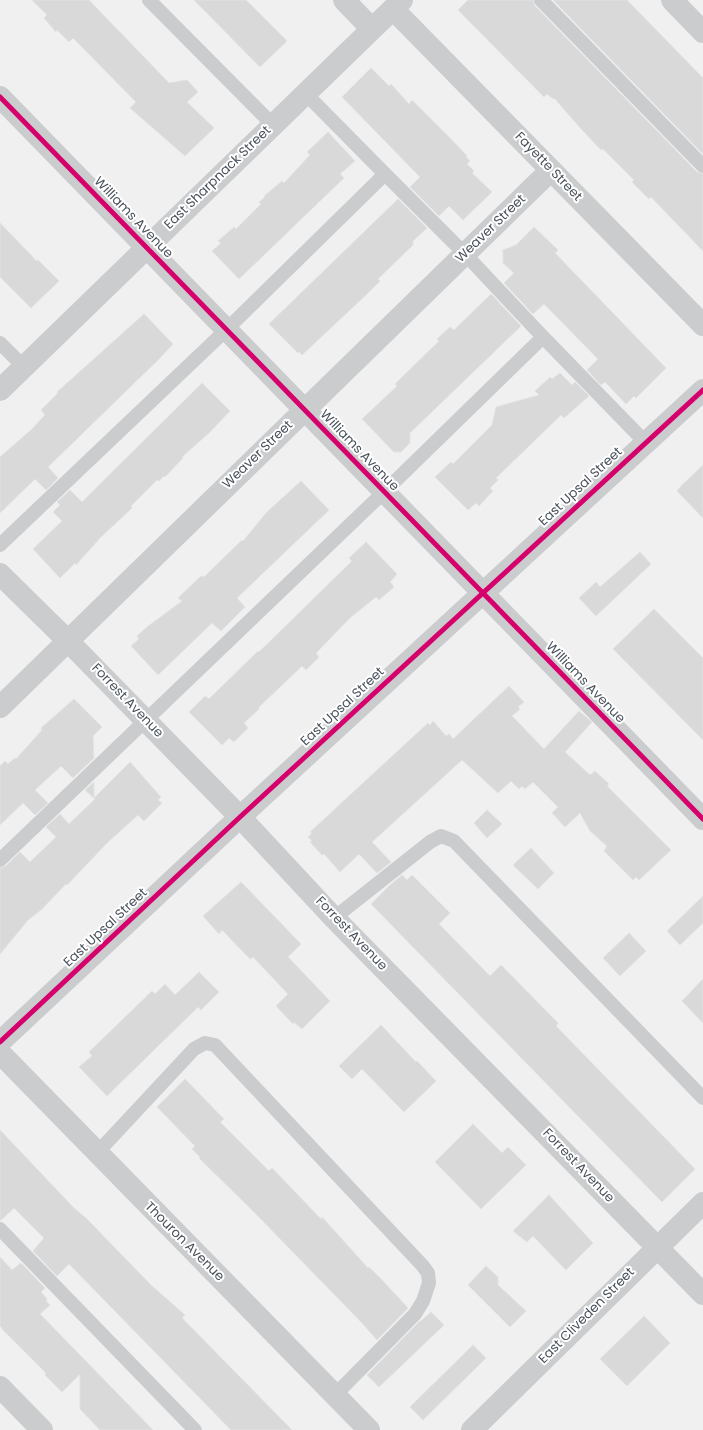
<!DOCTYPE html>
<style>
body{margin:0}
canvas{display:block;background:#f0f0f0}
</style>
<canvas width="703" height="1430"></canvas>
<script>
const ctx = document.querySelector('canvas').getContext('2d');
ctx.lineJoin = 'round';
function fillPath(path, color) { ctx.fillStyle = color; ctx.fill(path, 'evenodd'); }
const poly = rows => new Path2D(rows.map(r => 'M' + r).join(''));
function trace(path, color, width, dash) { ctx.strokeStyle = color; ctx.lineWidth = width; ctx.lineCap = dash ? 'butt' : 'round'; ctx.setLineDash(dash || []); ctx.stroke(path); }
function write(font, color, halo, rows, align = 'center') {
  ctx.font = font + ' Poppins,sans-serif'; ctx.lineWidth = 4; ctx.setLineDash([]); ctx.textBaseline = 'middle'; ctx.strokeStyle = halo; ctx.fillStyle = color; for (const [text, x, y, turn = 0] of rows) {
    ctx.save(); ctx.translate(x, y); ctx.rotate((+turn || 0) * Math.PI / 180); ctx.textAlign = isNaN(turn) ? turn : align; if (halo) ctx.strokeText(text, 0, 0); ctx.fillText(text, 0, 0); ctx.restore();
  }
}
const building = poly([
 [32,0,89,0,169,83,187,80,198,92,187,102,214,128,185,156,130,108,136,102,73,38,69,42,57,30,56,32,44,18,47,15,32,0],
 [194,0,246,0,287,41,260,67,194,0],
 [468,0,533,0,535,6,697,172,703,174,703,251,651,197,649,199,632,182,634,180,603,149,601,150,583,131,554,98,553,99,547,94,544,97,458,10,468,0],
 [553,0,627,0,703,78,703,154,553,0],
 [371,68,389,86,391,84,409,104,412,100,451,139,467,156,466,157,470,161,467,164,474,171,472,173,492,192,463,220,449,206,439,216,410,187,420,177,342,97,371,68],
 [328,132,355,161,340,174,344,178,239,279,212,251,221,243,218,241,234,227,236,229,261,204,259,202,265,197,264,196,282,181,284,183,310,155,307,152,328,132],
 [398,199,427,228,413,241,413,245,378,279,380,281,367,294,302,355,299,352,298,353,269,324,398,199],
 [0,223,31,255,36,261,38,260,59,281,31,308,0,277,0,223],
 [534,227,558,250,555,253,666,368,636,398,634,396,626,404,605,382,601,385,587,370,598,359,544,304,533,314,504,283,514,273,503,263,503,250,516,245,534,227],
 [491,294,521,326,410,433,410,443,401,452,394,452,362,419,397,386,395,384,439,341,437,339,450,327,454,330,491,294],
 [144,314,173,344,159,359,48,467,58,478,46,490,35,479,0,513,0,457,32,429,45,415,41,410,58,393,57,392,144,314],
 [560,373,572,385,575,382,589,396,564,418,561,415,496,478,498,480,490,488,493,491,479,506,476,503,468,510,435,477,451,462,453,464,492,425,496,407,539,395,535,391,550,377,552,379,560,373],
 [202,383,230,411,209,433,182,457,183,458,165,477,164,476,159,481,157,480,131,506,132,508,100,538,76,565,75,563,60,578,33,549,62,521,53,512,60,505,57,502,70,490,82,502,202,383],
 [703,465,703,518,677,491,681,486,703,465],
 [301,481,329,510,237,598,245,607,221,631,212,623,158,675,131,646,139,639,137,636,147,627,182,601,178,598,201,576,204,577,242,540,243,541,267,512,301,481],
 [366,542,397,574,390,582,394,587,379,600,376,597,351,617,316,653,319,657,306,670,302,666,259,707,259,709,244,723,248,728,234,742,229,738,222,745,189,712,205,696,209,699,258,651,259,652,352,561,349,558,366,542],
 [640,552,651,564,596,616,579,598,596,582,600,587,640,552],
 [654,609,703,658,703,740,613,649,654,609],
 [509,686,524,702,518,707,520,709,512,716,544,749,579,711,592,722,565,752,590,775,595,771,609,784,607,786,671,850,639,880,636,877,633,880,604,851,607,846,590,831,580,813,565,827,552,813,558,807,533,782,525,789,522,786,519,789,511,781,498,793,462,760,372,842,391,862,377,873,359,854,340,872,324,854,322,855,310,842,312,841,308,837,312,833,310,832,428,723,430,725,433,721,446,736,449,734,453,739,509,686],
 [74,699,102,727,93,736,94,758,73,778,61,766,35,790,48,803,35,815,23,803,0,825,0,766,5,761,8,764,15,758,16,759,42,730,41,728,74,699],
 [130,762,161,797,158,800,162,803,144,821,138,815,108,842,67,885,66,884,41,910,28,920,0,954,0,868,6,866,20,852,30,862,56,837,46,827,60,814,69,824,95,799,85,790,94,782,94,798,130,762],
 [487,810,502,824,487,838,474,823,487,810],
 [531,848,554,873,538,889,513,865,531,848],
 [402,875,407,880,412,875,450,913,439,924,490,976,501,965,558,1023,556,1026,695,1169,662,1202,371,904,389,886,402,875],
 [241,882,301,944,288,957,330,1001,302,1029,294,1022,293,1024,276,1006,288,994,253,957,250,959,222,930,219,934,203,916,241,882],
 [703,896,703,923,680,945,667,931,703,896],
 [629,933,646,951,620,976,603,958,629,933],
 [199,972,219,992,201,1010,198,1007,107,1096,79,1067,92,1056,89,1052,152,991,155,994,165,984,175,995,199,972],
 [703,979,703,1023,682,1001,703,979],
 [381,1025,416,1062,417,1061,436,1081,404,1112,362,1069,352,1079,339,1066,381,1025],
 [185,1079,224,1119,220,1122,269,1171,272,1168,321,1219,322,1217,368,1268,369,1267,382,1280,408,1308,377,1340,362,1323,253,1211,199,1158,200,1157,192,1149,195,1146,157,1107,185,1079],
 [473,1124,502,1153,508,1147,526,1165,481,1209,435,1162,473,1124],
 [0,1130,74,1208,86,1218,151,1285,185,1315,182,1318,292,1430,231,1430,69,1264,57,1276,33,1251,44,1238,14,1208,0,1221,0,1130],
 [549,1195,593,1243,566,1270,533,1236,527,1242,513,1231,549,1195],
 [0,1257,12,1270,21,1263,45,1288,41,1292,47,1299,46,1301,50,1305,40,1314,153,1430,100,1430,80,1409,80,1374,62,1392,45,1375,46,1373,4,1331,0,1326,0,1257],
 [486,1266,498,1277,498,1285,526,1311,510,1327,468,1285,486,1266],
 [431,1312,444,1325,379,1387,367,1375,420,1321,421,1321,431,1312],
 [644,1316,670,1343,627,1386,600,1359,644,1316],
 [473,1345,486,1358,423,1420,410,1407,473,1345]
]);
fillPath(building, '#d9d9da');
trace(building, '#e1e2e3', 1);
trace(poly([
 [149,0,273,125],
 [541,0,703,166],
 [543,337,646,443],
 [0,343,24,367],
 [0,545,226,330,385,174,306,94],
 [0,860,384,492,543,337,465,254,385,174],
 [334,918,430,842,441,836,454,841,703,1098],
 [97,1153,194,1049,205,1043,215,1045,422,1265,428,1273,429,1283,423,1301,415,1314,335,1395],
 [0,1229,195,1430]
]), '#caccce', 14);
trace(poly([
 [344,0,372,29],
 [672,0,703,32],
 [393,9,703,325],
 [0,97,703,819],
 [0,390,402,0],
 [0,574,68,641,240,817,334,918,703,1294],
 [0,707,551,170],
 [0,1053,369,1430],
 [0,1387,42,1430],
 [472,1430,703,1203]
]), '#caccce', 22);
trace(poly([
 [0,1042,240,817,703,390]
]), '#caccce', 22);
trace(poly([
 [0,97,703,819],
 [0,1042,240,817,703,390]
]), '#d6006c', 5);
write('13px', '#48515b', '#fff', [
 ["Fayette Street",548,167,46],
 ["East Sharpnack Street",218,178,-44],
 ["Williams Avenue",133,218,46],
 ["Weaver Street",491,229,-44],
 ["Williams Avenue",359,451,46],
 ["Weaver Street",258,455,-44],
 ["East Upsal Street",581,487,-43],
 ["Williams Avenue",585,683,46],
 ["Forrest Avenue",127,701,46],
 ["East Upsal Street",343,707,-43],
 ["East Upsal Street",106,928,-43],
 ["Forrest Avenue",351,934,46],
 ["Forrest Avenue",578,1166,46],
 ["Thouron Avenue",184,1242,45],
 ["East Cliveden Street",587,1316,-45]
]);
</script>
